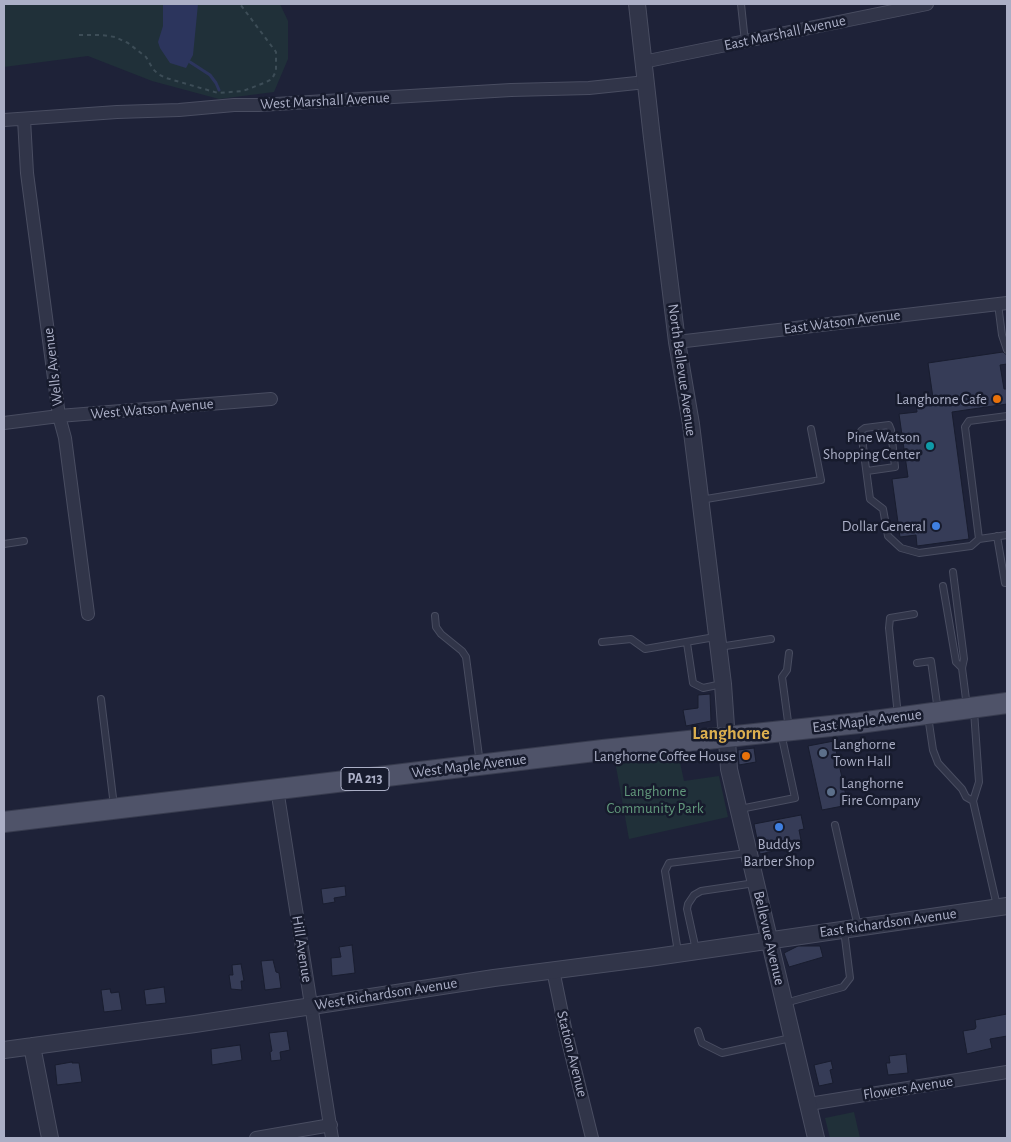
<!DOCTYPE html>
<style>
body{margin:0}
#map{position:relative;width:1011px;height:1142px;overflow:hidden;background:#1e2238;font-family:"Alegreya Sans",sans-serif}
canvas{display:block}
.frame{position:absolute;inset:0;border:5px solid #abafc6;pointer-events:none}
</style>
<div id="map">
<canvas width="1011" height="1142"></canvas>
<div class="frame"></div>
</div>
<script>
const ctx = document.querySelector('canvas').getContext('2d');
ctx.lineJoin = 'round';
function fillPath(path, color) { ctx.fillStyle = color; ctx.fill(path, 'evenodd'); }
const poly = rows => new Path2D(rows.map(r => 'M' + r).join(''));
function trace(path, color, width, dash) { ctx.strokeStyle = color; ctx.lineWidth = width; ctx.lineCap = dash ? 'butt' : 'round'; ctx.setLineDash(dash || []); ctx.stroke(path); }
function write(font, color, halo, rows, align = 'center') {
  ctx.font = font + ' "Alegreya Sans",sans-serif'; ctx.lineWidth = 5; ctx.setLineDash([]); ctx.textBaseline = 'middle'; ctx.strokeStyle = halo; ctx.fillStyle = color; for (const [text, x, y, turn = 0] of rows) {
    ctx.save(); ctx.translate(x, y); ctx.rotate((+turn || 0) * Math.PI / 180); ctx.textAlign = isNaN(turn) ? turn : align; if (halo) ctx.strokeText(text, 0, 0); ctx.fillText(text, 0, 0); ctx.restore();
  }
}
fillPath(poly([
 [4,4,280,4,288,21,288,59,274,92,219,99,152,81,88,56,4,67],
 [678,753,684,781,719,776,728,817,629,839,615,761],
 [854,1112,860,1138,830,1138,825,1118]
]), '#203039');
fillPath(poly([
 [163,4,198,4,193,55,186,68,170,63,160,48,158,42,163,26]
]), '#2c355d');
trace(poly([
 [190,62,210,75,216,83,219,90]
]), '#2c355d', 3);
const building = poly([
 [1003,352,1007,355,1007,364,1000,365,1004,389,1007,389,1007,404,952,412,969,539,917,546,916,535,900,537,892,479,908,477,899,414,917,412,916,401,933,398,928,363,1003,352],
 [710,694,711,721,686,726,683,710,698,708,698,695,710,694],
 [834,741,848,805,822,810,808,746,834,741],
 [754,748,756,762,739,765,738,750,754,748],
 [801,815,804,829,799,830,802,845,760,854,754,824,801,815],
 [345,886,346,896,334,898,335,902,323,904,321,889,345,886],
 [352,945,355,973,332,976,331,958,341,957,339,947,352,945],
 [798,946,820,946,823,957,789,967,784,953,798,946],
 [273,960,276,972,279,973,281,988,265,990,261,961,273,960],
 [241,964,244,981,241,981,242,990,231,989,229,975,233,975,232,965,241,964],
 [164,987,166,1003,146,1005,144,990,164,987],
 [110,989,111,993,119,992,122,1010,104,1012,101,990,110,989],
 [1007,1014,1007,1036,990,1039,992,1048,967,1054,963,1031,975,1029,976,1027,975,1020,1007,1014],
 [287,1031,290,1050,280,1052,281,1060,271,1061,270,1052,272,1051,269,1033,287,1031],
 [240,1045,242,1060,212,1065,211,1049,240,1045],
 [906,1054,908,1073,888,1075,886,1063,890,1063,889,1056,906,1054],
 [831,1061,833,1069,830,1070,833,1083,819,1086,814,1065,831,1061],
 [72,1062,72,1063,79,1063,82,1082,57,1085,55,1065,72,1062]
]);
fillPath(building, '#363c57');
trace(building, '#191d2f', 1);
const service = poly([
 [741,4,745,42],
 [998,304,1002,335,1007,350],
 [1007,416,969,421,965,427,979,539,1007,535],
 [867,471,895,467,891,430,889,425,865,428,861,431,870,499,883,509,888,536,901,548,919,553,971,546,979,539],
 [700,500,821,480,811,429],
 [997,536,1005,583,1007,583],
 [4,544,24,541],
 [953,572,964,659,962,668,967,707],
 [943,586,956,662,962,668],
 [435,616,436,627,441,634,462,651,466,657,480,764],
 [602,642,631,639,645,649,715,637],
 [687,643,693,683,703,688,722,684],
 [719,647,771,639],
 [917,663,931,661,938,711],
 [101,699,114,806],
 [898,716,889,628,890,618,914,614],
 [928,716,933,750,938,763,962,789,966,797,973,801,997,906],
 [789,729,782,677,787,670,789,653],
 [973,801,979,782,974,711],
 [740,809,795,798,781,733],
 [835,825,858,927],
 [696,950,687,909,688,904,694,895,701,891,755,883],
 [678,952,665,871,669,863,747,853],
 [785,1003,843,987,850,978,844,930],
 [698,1031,702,1043,722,1053,791,1038]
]);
const minor = poly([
 [643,62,927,4],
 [24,119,27,173,59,416,65,438,88,614],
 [4,120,117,112,179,110,234,105,259,105,511,90,589,88,646,82],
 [677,342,1007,303],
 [4,423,59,416,271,399],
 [277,789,332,1138],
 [553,970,566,1033,592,1138],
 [809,1104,1007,1072],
 [256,1138,331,1125]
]);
const tertiary = poly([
 [637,4,652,138,677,342,691,424,723,684,729,769,816,1138],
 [32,1046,50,1138],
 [4,1050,195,1024,494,978,649,958,1007,906]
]);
const primary = poly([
 [4,822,603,750,859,723,1007,703]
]);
trace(service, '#494d61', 8);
trace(minor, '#494d61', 14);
trace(tertiary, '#494d61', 18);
trace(primary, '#383c4f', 22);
trace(poly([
 [79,35,102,35,115,37,128,43,146,57,153,69,158,74,166,78,218,93,243,91,264,83,272,79,276,71,276,52,240,4]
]), '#3d4d57', 2, [4, 4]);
trace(service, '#313549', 6);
trace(minor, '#313549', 12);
trace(tertiary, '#313549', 16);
trace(primary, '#4f5369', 20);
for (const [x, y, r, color] of [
 [997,399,5,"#e8710a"],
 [930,446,5,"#0f9aa8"],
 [936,526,5,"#3f7fe0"],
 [823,753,5,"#5c6f8a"],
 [746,756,5,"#e8710a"],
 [831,792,5,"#5c6f8a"],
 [779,827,5,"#3f7fe0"]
]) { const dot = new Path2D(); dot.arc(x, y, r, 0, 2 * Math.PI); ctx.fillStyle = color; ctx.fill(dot); trace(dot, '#171b2d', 2); }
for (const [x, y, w] of [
 [365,779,48]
]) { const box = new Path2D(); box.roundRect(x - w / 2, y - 11.5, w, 23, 4); ctx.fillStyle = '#171b2d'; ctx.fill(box); trace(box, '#abafc6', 1); }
write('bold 14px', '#abafc6', null, [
 ["PA 213",365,779]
]);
write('15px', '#abafc6', '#171b2d', [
 ["East Marshall Avenue",785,33,-12],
 ["West Marshall Avenue",325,101,-3],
 ["East Watson Avenue",842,322,-7],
 ["Wells Avenue",53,367,-97],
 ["North Bellevue Avenue",682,370,82],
 ["West Watson Avenue",152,409,-5],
 ["East Maple Avenue",867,721,-7],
 ["West Maple Avenue",469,766,-7],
 ["East Richardson Avenue",888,923,-8],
 ["Bellevue Avenue",769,938,77],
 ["Hill Avenue",302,949,81],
 ["West Richardson Avenue",386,994,-9],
 ["Station Avenue",572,1054,76],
 ["Flowers Avenue",908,1088,-9]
]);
write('15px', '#abafc6', '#171b2d', [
 ["Langhorne Cafe",987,399],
 ["Pine Watson",920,437],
 ["Shopping Center",920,454],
 ["Dollar General",926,526],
 ["Langhorne",833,744,"left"],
 ["Town Hall",833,761,"left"],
 ["Langhorne Coffee House",736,756],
 ["Langhorne",841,783,"left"],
 ["Fire Company",841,800,"left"],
 ["Buddys",779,844,"center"],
 ["Barber Shop",779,861,"center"]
], 'right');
write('15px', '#61987b', '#171b2d', [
 ["Langhorne",655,791],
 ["Community Park",655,808]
]);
write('bold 18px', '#dcaf4f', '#171b2d', [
 ["Langhorne",731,734]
]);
</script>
